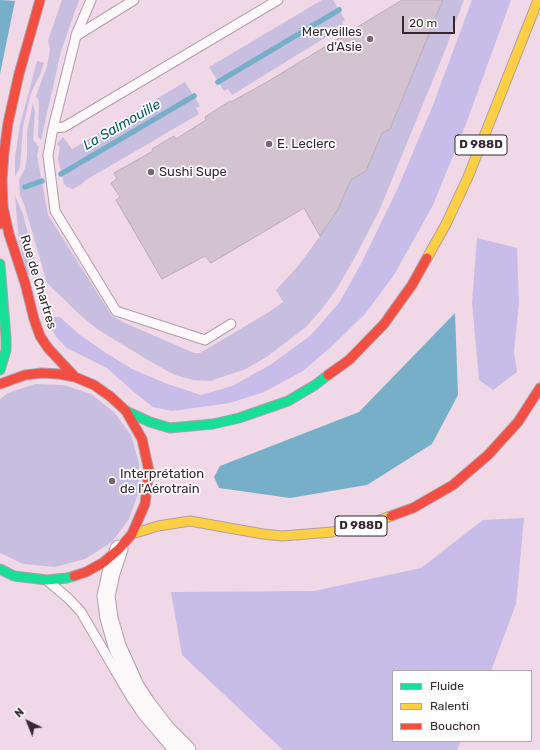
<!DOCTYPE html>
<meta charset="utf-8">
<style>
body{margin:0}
#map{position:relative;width:540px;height:750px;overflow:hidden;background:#f0d8e6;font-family:Rubik,sans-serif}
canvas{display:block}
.legend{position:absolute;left:392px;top:670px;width:140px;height:72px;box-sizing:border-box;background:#fefefe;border:1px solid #aea8ac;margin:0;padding:5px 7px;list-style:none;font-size:12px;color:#372731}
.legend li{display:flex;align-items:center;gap:8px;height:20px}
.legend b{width:20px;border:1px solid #aea8ac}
.north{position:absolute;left:8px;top:702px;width:40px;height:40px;-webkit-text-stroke:3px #fefefe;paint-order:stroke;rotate:317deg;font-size:11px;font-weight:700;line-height:16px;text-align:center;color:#372731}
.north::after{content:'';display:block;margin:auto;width:14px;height:18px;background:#372731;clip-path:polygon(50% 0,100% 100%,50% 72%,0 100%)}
.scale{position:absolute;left:402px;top:16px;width:53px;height:18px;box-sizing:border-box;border:2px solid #372731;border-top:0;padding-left:5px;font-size:12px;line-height:14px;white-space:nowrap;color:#372731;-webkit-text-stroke:3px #fefefe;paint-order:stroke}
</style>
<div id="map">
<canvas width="540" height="750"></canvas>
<ul class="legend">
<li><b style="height:5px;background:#16e098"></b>Fluide</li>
<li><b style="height:5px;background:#ffcf43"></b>Ralenti</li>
<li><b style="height:5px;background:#f24e42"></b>Bouchon</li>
</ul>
<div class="north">N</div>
<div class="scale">20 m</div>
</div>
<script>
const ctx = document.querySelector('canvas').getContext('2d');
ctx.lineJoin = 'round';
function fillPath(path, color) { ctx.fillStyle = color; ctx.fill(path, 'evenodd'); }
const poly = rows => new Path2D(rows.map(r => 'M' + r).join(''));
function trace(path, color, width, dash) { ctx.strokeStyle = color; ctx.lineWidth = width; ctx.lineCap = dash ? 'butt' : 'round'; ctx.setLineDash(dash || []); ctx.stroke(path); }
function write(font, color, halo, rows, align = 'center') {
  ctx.font = font + ' Rubik,sans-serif'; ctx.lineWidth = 3.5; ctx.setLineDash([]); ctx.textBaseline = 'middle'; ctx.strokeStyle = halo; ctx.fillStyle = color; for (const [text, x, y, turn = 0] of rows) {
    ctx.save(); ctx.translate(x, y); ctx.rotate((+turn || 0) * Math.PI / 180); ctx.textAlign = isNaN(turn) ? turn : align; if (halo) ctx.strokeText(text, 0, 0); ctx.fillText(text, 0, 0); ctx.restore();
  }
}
fillPath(poly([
 [62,0,79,0,61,51,41,140,38,137,39,101,36,96,47,66,50,49,48,40],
 [322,0,333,0,345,20,342,22,344,26,232,95,228,89,224,91,209,67],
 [443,0,464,0,444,53,379,211,354,259,338,287,321,310,306,327,268,356,246,369,210,381,193,380,175,375,153,363,97,329,80,315,47,283,24,204,20,195,19,180,25,168,27,157,27,131,33,103,35,112,33,140,39,147,37,155,48,215,112,316,125,323,194,353,200,353,269,312,283,302,276,290,298,266,320,236,338,209,351,180,366,171,382,133,390,129],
 [37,61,44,63,40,75,31,93,23,126,20,167,15,177,15,157,20,125],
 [185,82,200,106,196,108,199,114,86,180,80,185,73,189,67,187,64,184,58,159,60,147,57,144,61,139,63,137,72,149],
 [15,196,23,214,38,273,38,279,27,274,19,241],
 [35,384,64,385,91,394,114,412,131,435,139,463,139,491,129,519,112,542,85,559,55,567,23,564,0,553,0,399,8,393]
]), '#c8bee0');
fillPath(poly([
 [472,0,511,0,466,124,433,205,394,275,365,314,331,347,303,371,264,392,230,403,172,411,153,407,135,393,107,368,67,348,56,337,48,321,53,317,60,317,80,335,106,353,132,369,165,383,201,395,232,386,270,365,310,336,339,303,362,262,397,190,433,105],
 [477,238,517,248,519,303,514,351,517,372,493,390,479,380,472,303],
 [524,518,516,604,491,671,393,671,393,741,461,741,457,750,283,750,182,655,171,592,314,591,421,568,483,520]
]), '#c7bde8');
fillPath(poly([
 [0,0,15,1,0,74],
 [455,313,458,395,432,444,367,485,290,498,219,488,214,477,220,466,359,412]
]), '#77afc8');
trace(poly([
 [218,82,339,10],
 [61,174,194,96],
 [25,187,42,181]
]), '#77afc8', 5.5);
const building = poly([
 [402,0,443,0,390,129,382,133,366,171,351,180,338,209,320,236,304,208,211,263,205,256,162,279,116,200,120,197,111,183,117,179,114,173,153,151,152,149,174,136,176,139,206,120,205,117,230,101,231,102,267,82,402,0]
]);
fillPath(building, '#d3c2cf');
trace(building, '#bcabb8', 1);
const lane = poly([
 [134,0,76,36,53,128,48,155,55,211,116,311,205,340,231,324],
 [76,35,91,0],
 [53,128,64,127,278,0],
 [49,582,69,599,81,612,129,694,143,715,173,750]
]);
const street = poly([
 [119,549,111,573,106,596,109,618,117,646,135,686,146,703,166,729,187,750]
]);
const fast = poly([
 [0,264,6,338,6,350,0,370],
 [126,411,150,422,170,428,213,424,239,418,288,401,315,385,328,375],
 [0,569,14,576,47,580,67,578,74,576]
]);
const slow = poly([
 [427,258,446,224,468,177,538,0],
 [132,534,158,526,190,521,263,534,282,536,332,532,372,523,391,516]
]);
const jam = poly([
 [3,207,9,234,25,283,34,319,40,336,48,348,75,377],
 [0,224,3,206,2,180,4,153,8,123,19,74,40,0],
 [328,375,349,360,384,324,412,285,427,258],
 [0,384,25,375,42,373,59,374,75,377,94,385,111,397,126,411,142,439,149,471,145,504,132,534,119,549,104,562,86,572,74,576],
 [391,516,413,508,453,485,488,455,518,422,540,388]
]);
trace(lane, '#b19ea9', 11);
trace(street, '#b19ea9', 19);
trace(fast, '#b19ea9', 11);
trace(slow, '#b19ea9', 11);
trace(jam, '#b19ea9', 11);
trace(lane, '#fdf9fb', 9);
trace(street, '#fdf9fb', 17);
trace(fast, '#16e098', 9);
trace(slow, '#ffcf43', 9);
trace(jam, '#f24e42', 9);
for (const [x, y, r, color] of [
 [370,39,4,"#786570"],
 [269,144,4,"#786570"],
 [151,172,4,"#786570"],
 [112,481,4,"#786570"]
]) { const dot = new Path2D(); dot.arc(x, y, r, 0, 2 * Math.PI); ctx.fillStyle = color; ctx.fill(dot); trace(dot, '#fefefe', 1.5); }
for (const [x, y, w] of [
 [481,145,52],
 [361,526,52]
]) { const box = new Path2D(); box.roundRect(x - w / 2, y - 10, w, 20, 3); ctx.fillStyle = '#fefefe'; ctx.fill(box); trace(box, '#372731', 1); }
write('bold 12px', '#372731', null, [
 ["D 988D",481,145],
 ["D 988D",361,526]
]);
write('13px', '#372731', '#fefefe', [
 ["Merveilles",362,32,"right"],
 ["d'Asie",362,47,"right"],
 ["E. Leclerc",277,144],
 ["Sushi Supe",159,172],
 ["Interprétation",120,474],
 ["de l'Aérotrain",120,489]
], 'left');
write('13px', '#372731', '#fefefe', [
 ["Rue de Chartres",38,282,73]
]);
write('italic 14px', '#08566b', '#fefefe', [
 ["La Salmouille",122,125,-30]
]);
</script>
